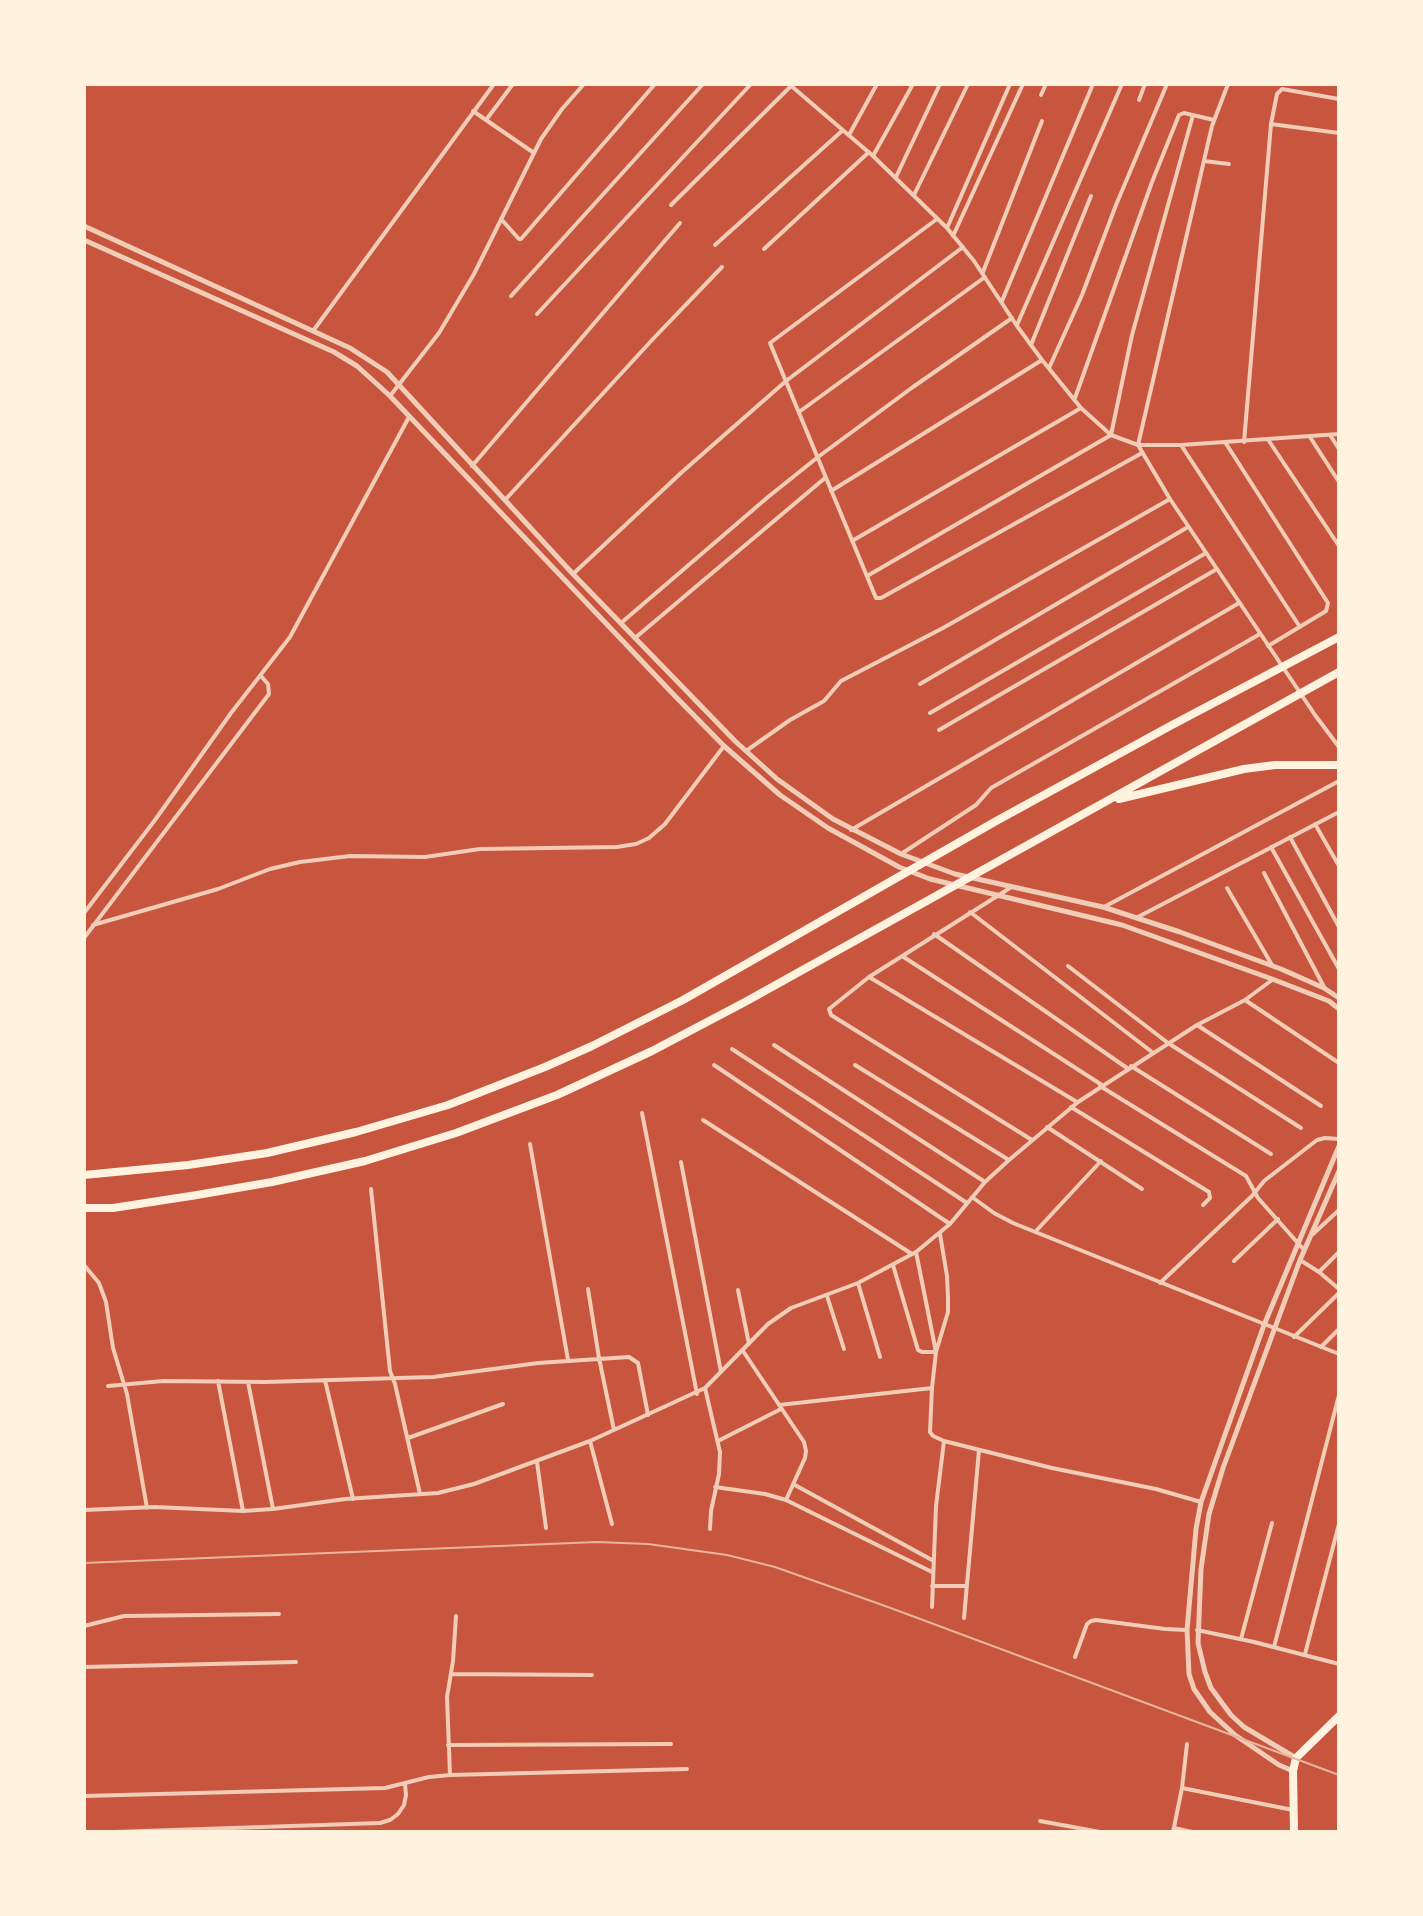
<!DOCTYPE html>
<style>
body{margin:0}
#map{position:relative;width:1423px;height:1916px;overflow:hidden;background:#c8553d;font-family:Montserrat,sans-serif}
canvas{display:block}
.frame{position:absolute;inset:0;border:86px solid #fff3e0;pointer-events:none}
</style>
<div id="map">
<canvas width="1423" height="1916"></canvas>
<div class="frame"></div>
</div>
<script>
const ctx = document.querySelector('canvas').getContext('2d');
ctx.lineJoin = 'round';
const poly = rows => new Path2D(rows.map(r => 'M' + r).join(''));
function trace(path, color, width, dash) { ctx.strokeStyle = color; ctx.lineWidth = width; ctx.lineCap = dash ? 'butt' : 'round'; ctx.setLineDash(dash || []); ctx.stroke(path); }
trace(poly([
 [789,84,873,156,947,228,974,261,1017,326,1042,360,1081,408,1111,435,1138,445,1181,445,1339,434],
 [1228,84,1212,126,1138,445,1170,499,1315,715,1339,747],
 [1041,95,1046,84],
 [1139,100,1145,84],
 [473,111,534,153],
 [486,120,513,84],
 [1271,124,1339,133],
 [849,135,877,84],
 [873,156,913,84],
 [1204,161,1229,164],
 [896,177,940,84],
 [914,195,968,84],
 [671,205,791,86],
 [501,219,519,239,521,239,655,84],
 [937,219,770,343,876,598,881,598,1142,453],
 [947,228,1010,84],
 [953,236,1023,84],
 [715,245,843,130],
 [764,249,869,152],
 [983,272,1042,121],
 [511,296,703,84],
 [1002,301,1093,84],
 [537,314,751,84],
 [1017,325,1122,84],
 [313,331,494,84],
 [1031,345,1091,196],
 [1049,368,1082,295,1116,205,1167,84],
 [390,396,439,333,474,274,541,139,562,109,584,84],
 [1075,398,1152,182,1179,115,1184,113,1214,120],
 [799,412,985,277],
 [1330,435,1339,449],
 [1310,437,1339,482],
 [1269,441,1339,546],
 [1225,442,1328,603,1326,611,1268,646],
 [1244,442,1271,124,1277,94,1282,89,1339,99],
 [1181,445,1300,627],
 [472,466,680,223],
 [831,491,1042,360],
 [505,500,652,340,722,267],
 [852,541,1081,408],
 [573,574,682,472,786,381,963,247],
 [867,576,1111,435,1132,335,1193,115],
 [621,623,768,497,818,457,913,387,1012,318],
 [635,638,825,478],
 [920,684,1188,527],
 [930,713,1206,553],
 [939,730,1217,569],
 [746,751,790,720,824,701,841,681,943,628,1170,499],
 [1315,824,1339,866],
 [851,830,1239,603],
 [1290,837,1339,927],
 [1271,847,1339,969],
 [901,854,976,805,991,788,1260,634],
 [1264,873,1324,987],
 [1010,888,869,977,829,1009,831,1015,1032,1140],
 [1227,888,1272,965],
 [1104,907,1339,781],
 [970,912,1152,1052],
 [84,913,155,820,231,713,290,637,409,417],
 [1136,918,1339,812],
 [93,925,218,889,270,869,300,862,350,856,425,857,480,849,617,847,636,844,649,838,665,824,724,746],
 [934,934,1127,1068],
 [84,938,269,694,268,684,261,676],
 [902,956,1102,1085],
 [1068,966,1168,1043,1301,1128],
 [869,977,1077,1102],
 [1245,1000,1339,1063],
 [1197,1025,1321,1106],
 [774,1045,985,1182],
 [732,1049,967,1203],
 [714,1065,950,1224],
 [855,1065,1009,1160],
 [1131,1066,1271,1154],
 [1100,1086,1246,1176,1258,1198,1304,1250],
 [1071,1107,1209,1192,1210,1198,1203,1205],
 [642,1113,697,1394],
 [703,1120,912,1254],
 [1047,1127,1142,1189],
 [530,1144,568,1360],
 [681,1162,721,1372],
 [371,1189,390,1371,395,1384,420,1494],
 [972,1197,994,1213,1013,1223,1339,1354],
 [1036,1231,1101,1161],
 [940,1234,947,1276,948,1298,948,1312,936,1352,932,1388,930,1432,933,1436,944,1441,1052,1468,1156,1489,1201,1502],
 [1313,1234,1339,1210],
 [1300,1260,1319,1272,1339,1252],
 [1234,1261,1278,1219],
 [84,1265,99,1283,106,1302,113,1348,127,1394,147,1508],
 [893,1265,918,1350,922,1352,936,1352,916,1252],
 [1319,1272,1339,1289],
 [858,1283,880,1357],
 [1160,1283,1252,1196,1264,1181,1317,1140,1325,1138,1339,1139],
 [588,1289,599,1358,614,1430],
 [738,1290,749,1344],
 [827,1296,844,1349],
 [1294,1337,1339,1293],
 [1321,1347,1339,1329],
 [743,1351,804,1442,806,1451,805,1458,786,1500],
 [325,1380,353,1499],
 [218,1381,243,1511],
 [248,1382,273,1509],
 [108,1386,163,1381,265,1382,433,1377,538,1363,629,1357,638,1363,648,1415],
 [705,1388,720,1452,719,1474,711,1511,710,1529],
 [779,1405,932,1388],
 [408,1438,503,1404],
 [590,1441,612,1524],
 [718,1441,781,1409],
 [537,1462,546,1528],
 [793,1484,932,1560],
 [715,1487,765,1494,786,1500,932,1572],
 [84,1510,155,1507,243,1511,273,1509,345,1499,438,1493,474,1484,590,1441,705,1388,768,1324,791,1308,858,1283,916,1252,950,1224,985,1182,1009,1160,1078,1102,1197,1025,1245,1000,1272,980],
 [932,1586,967,1586],
 [932,1607,936,1506,944,1441],
 [964,1618,979,1450],
 [84,1626,124,1616,279,1614],
 [1197,1630,1254,1642,1339,1664],
 [1241,1639,1272,1523],
 [1274,1647,1339,1395],
 [1305,1654,1339,1524],
 [1075,1657,1087,1624,1091,1621,1096,1620,1165,1629,1187,1630],
 [84,1667,296,1662],
 [452,1674,592,1675],
 [448,1745,671,1744],
 [450,1775,447,1697,453,1661,456,1616],
 [1182,1788,1293,1810],
 [84,1796,385,1788,429,1777,450,1775,687,1769],
 [1040,1821,1100,1832],
 [1174,1828,1192,1832],
 [114,1832,380,1823,390,1820,398,1814,404,1805,406,1795,405,1784],
 [1173,1832,1182,1788,1187,1744]
]), '#f1ccb7', 4);
trace(poly([
 [84,226,350,348,387,372,573,574,735,741,777,779,833,819,901,854,955,874,1103,907,1180,932,1281,969,1324,988,1339,998],
 [84,240,334,352,357,366,390,396,674,695,724,746,780,795,828,828,899,867,930,879,1122,925,1272,979,1329,1001,1339,1009],
 [1296,1758,1244,1727,1231,1715,1211,1688,1205,1672,1198,1643,1201,1569,1209,1514,1223,1468,1300,1260,1339,1171],
 [1293,1771,1279,1765,1235,1735,1210,1712,1194,1689,1189,1674,1187,1630,1196,1529,1201,1502,1264,1325,1339,1146]
]), '#f1ccb7', 5);
trace(poly([
 [1119,799,1244,769,1275,765,1339,765],
 [84,1175,188,1165,267,1153,356,1132,448,1105,545,1067,592,1046,683,1000,998,820,1172,725,1339,637],
 [84,1208,113,1208,197,1195,272,1182,365,1161,456,1133,557,1095,652,1051,745,1002,1339,672],
 [1294,1832,1293,1771,1296,1758,1339,1716]
]), '#fff3e0', 8);
trace(poly([
 [84,1563,597,1542,648,1544,727,1555,775,1567,888,1607,1339,1775]
]), '#e9b49f', 2);
</script>
